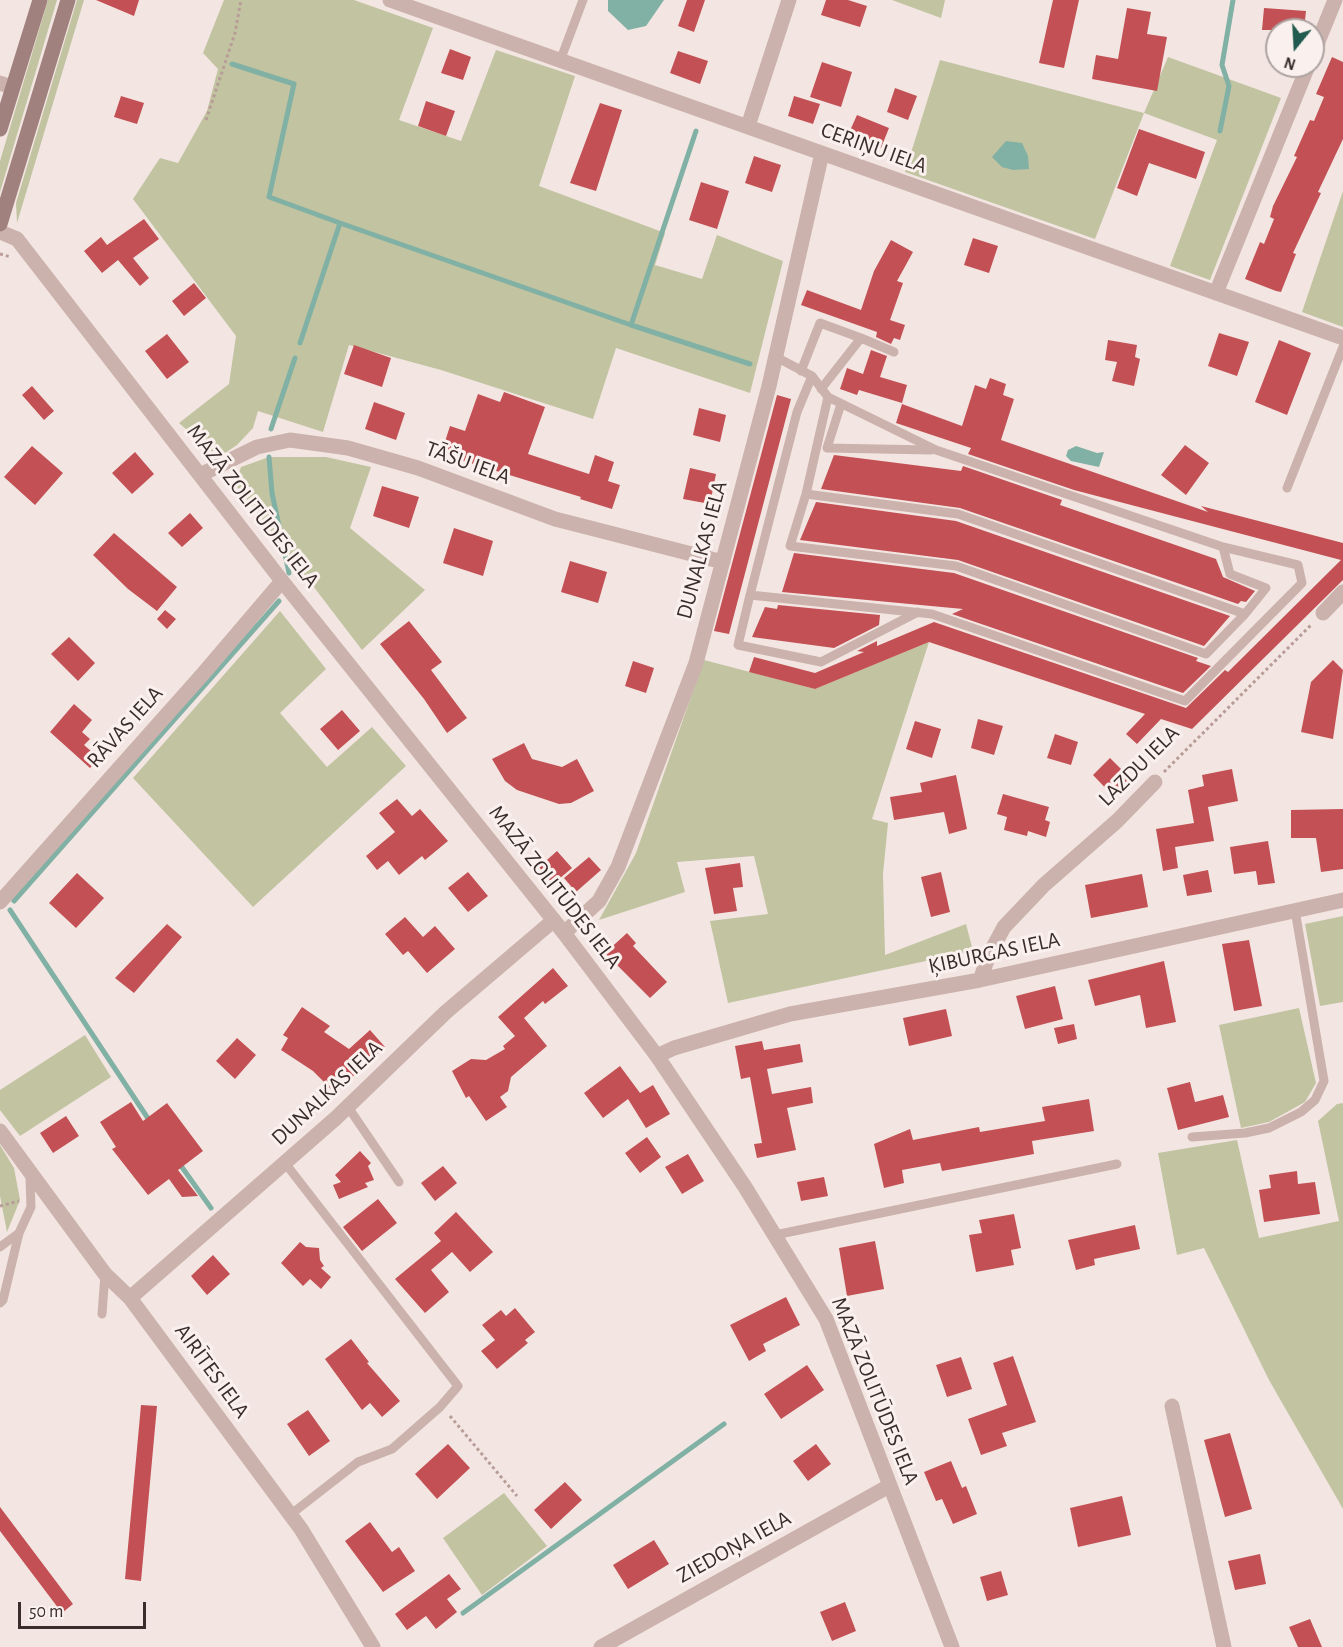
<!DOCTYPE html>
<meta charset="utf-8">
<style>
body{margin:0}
#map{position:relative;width:1343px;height:1647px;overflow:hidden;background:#f3e6e2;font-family:"Alegreya Sans",sans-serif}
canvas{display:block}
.north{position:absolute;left:1265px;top:18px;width:60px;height:60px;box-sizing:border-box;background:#faf1ee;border:2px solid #ada2a0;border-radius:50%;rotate:198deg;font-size:16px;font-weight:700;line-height:24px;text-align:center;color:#3a2c2b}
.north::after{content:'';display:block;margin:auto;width:21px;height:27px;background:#215b4f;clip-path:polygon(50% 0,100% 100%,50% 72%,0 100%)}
.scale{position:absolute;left:18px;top:1602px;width:128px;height:27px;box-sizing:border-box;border:3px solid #3a2c2b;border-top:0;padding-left:8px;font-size:18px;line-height:21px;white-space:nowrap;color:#3a2c2b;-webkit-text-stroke:4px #faf1ee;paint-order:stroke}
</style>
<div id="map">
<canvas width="1343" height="1647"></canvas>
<div class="north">N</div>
<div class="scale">50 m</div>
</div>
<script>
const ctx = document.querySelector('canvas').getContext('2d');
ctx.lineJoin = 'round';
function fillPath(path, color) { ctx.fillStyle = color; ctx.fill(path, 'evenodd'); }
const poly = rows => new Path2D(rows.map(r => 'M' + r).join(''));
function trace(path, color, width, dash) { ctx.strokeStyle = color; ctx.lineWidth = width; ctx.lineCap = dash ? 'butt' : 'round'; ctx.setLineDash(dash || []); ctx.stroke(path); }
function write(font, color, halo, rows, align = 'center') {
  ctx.font = font + ' "Alegreya Sans",sans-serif'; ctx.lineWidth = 6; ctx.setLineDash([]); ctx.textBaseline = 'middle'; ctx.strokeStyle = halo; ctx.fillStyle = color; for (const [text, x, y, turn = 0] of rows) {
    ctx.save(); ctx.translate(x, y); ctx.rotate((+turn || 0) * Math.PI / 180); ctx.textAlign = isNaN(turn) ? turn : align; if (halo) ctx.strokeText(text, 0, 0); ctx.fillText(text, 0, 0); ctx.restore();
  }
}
fillPath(poly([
 [48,0,57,0,0,192,0,161],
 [77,0,84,0,17,223,16,203],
 [224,0,354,0,433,28,399,120,461,141,496,50,575,76,539,186,665,233,655,265,702,279,717,235,783,261,750,393,616,348,593,419,441,370,349,345,323,432,258,411,253,428,237,445,225,453,211,451,179,423,229,384,236,336,133,199,160,158,178,163,207,111,218,69,203,53],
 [892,0,945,0,941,18],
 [1168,57,1281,98,1210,280,1170,266,1217,140,1144,113,1095,239,905,172,940,60,1144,113],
 [1343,191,1343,327,1302,312],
 [269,457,326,457,371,467,350,528,425,590,362,650,235,484,241,467],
 [280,611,326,669,280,713,327,767,372,727,406,766,253,907,133,778],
 [929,642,872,819,888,823,883,874,885,955,966,924,973,951,728,1003,710,921,768,914,754,856,677,862,685,892,599,920,636,853,704,660,815,689],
 [1343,916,1343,1002,1320,1006,1305,924],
 [1299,1008,1316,1083,1305,1102,1269,1122,1241,1128,1219,1025],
 [85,1035,111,1077,20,1136,0,1110,0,1090],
 [1343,1103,1343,1509,1269,1380,1204,1248,1177,1255,1158,1153,1237,1140,1259,1238,1339,1221,1318,1121,1337,1104],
 [0,1145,14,1168,20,1200,7,1232,0,1196],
 [504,1493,547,1546,482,1595,443,1538]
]), '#c1c3a1');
fillPath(poly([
 [608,0,664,0,646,26,628,30,608,11],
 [1006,141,1022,143,1028,156,1029,169,1013,170,1002,167,992,157],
 [1076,446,1097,453,1104,452,1099,467,1071,461,1066,456,1068,450]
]), '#81b0a5');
trace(poly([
 [232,64,294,84,269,197,340,223,300,343],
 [1220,131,1229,86,1222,65,1233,0],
 [340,223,631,325,696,131],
 [631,325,750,364],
 [271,429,295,358],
 [269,457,272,493,289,573],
 [14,901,279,601],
 [10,910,151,1123],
 [179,1163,211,1208],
 [463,1613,724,1424]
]), '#81b0a5', 5);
fillPath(poly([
 [96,0,139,0,134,16],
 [687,0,705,0,694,32,678,26],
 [826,0,848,0,867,6,860,27,821,15],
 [1053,0,1079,0,1064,68,1039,63],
 [1127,8,1151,12,1147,34,1167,37,1157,91,1092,79,1096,55,1118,59],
 [1264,8,1306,11,1304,30,1262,30],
 [450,49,471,57,463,80,441,73],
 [678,51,708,61,700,84,670,73],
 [1332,57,1343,62,1343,139,1318,192,1321,193,1293,253,1296,254,1281,292,1276,291,1245,279,1260,242,1264,244,1274,219,1270,217,1273,206,1297,157,1294,156,1310,120,1314,121,1324,97,1316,94],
 [822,62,852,72,841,107,810,97],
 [895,88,917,96,908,120,887,112],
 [121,96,144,103,137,124,114,117],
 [794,96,820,104,813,124,788,116],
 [426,101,455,111,446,136,418,126],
 [600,103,622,110,596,191,570,183],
 [857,115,889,128,881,148,848,135],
 [1139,129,1205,152,1196,179,1149,163,1137,196,1117,188],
 [754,156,781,165,772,192,745,183],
 [701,182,729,191,717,229,689,220],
 [144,219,159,239,133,258,149,278,140,286,118,260,102,273,84,251,101,237,107,245],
 [973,238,998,246,989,273,964,265],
 [891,240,913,252,897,281,903,283,890,320,905,325,900,340,894,338,891,344,876,337,877,332,801,305,807,290,861,310,874,271],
 [194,283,206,298,184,316,172,301],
 [1219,333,1249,342,1237,376,1208,366],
 [167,334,189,362,167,379,145,351],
 [1108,340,1137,345,1135,357,1140,359,1134,386,1112,381,1117,362,1105,360],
 [1279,340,1311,353,1287,415,1255,402],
 [354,345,391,358,382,387,344,374],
 [871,350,887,356,880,377,907,385,902,403,859,390,857,395,840,389,847,368,863,374],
 [990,378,1006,384,1003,395,1014,399,1001,440,1208,512,1201,506,1343,543,1343,580,1192,729,1161,719,1137,744,1126,734,1145,714,929,642,815,689,749,672,754,657,815,673,864,652,857,651,877,641,877,646,934,622,1186,708,1225,670,1228,672,1341,560,1074,490,968,454,971,448,896,423,902,404,962,426,975,385,986,389],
 [32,386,54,411,44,420,22,395],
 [504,392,545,407,528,454,589,474,595,455,614,462,608,481,620,485,612,509,580,499,581,497,441,454,450,426,465,431,478,394,500,402],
 [777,395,791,399,729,634,714,631],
 [374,402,405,413,396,440,365,429],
 [699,408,726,415,720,442,693,435],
 [1185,445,1209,463,1186,495,1161,475],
 [32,446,63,473,35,505,4,477],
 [135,452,154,474,132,494,112,473],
 [834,455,961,471,963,466,1062,500,1060,505,1216,559,1223,577,1255,591,1246,602,1241,601,1238,604,960,508,821,489],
 [690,468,716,474,710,504,683,499],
 [382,486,419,497,409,528,373,516],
 [816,502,956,521,1230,616,1204,646,958,560,800,540],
 [190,513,203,528,182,547,168,533],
 [454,528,493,541,483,576,443,563],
 [114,533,177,587,157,611,128,589,93,555],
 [794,553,954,573,1198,658,1196,661,1211,666,1183,693,952,614,963,609,782,592],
 [570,561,607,572,598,603,561,592],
 [778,605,880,615,879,625,834,648,752,637,765,607,777,609],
 [165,610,176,619,167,629,157,619],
 [409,621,442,662,431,670,467,718,447,733,424,699,380,644],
 [69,637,95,663,78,681,51,654],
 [1333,660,1343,670,1333,739,1301,732,1311,682],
 [633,661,654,668,646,693,625,686],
 [74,704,92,720,82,732,90,739,84,745,99,758,90,768,50,732],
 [342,710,360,731,338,750,320,729],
 [978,719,1003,726,994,755,971,748],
 [915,721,941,729,932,758,906,749],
 [1055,734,1078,742,1071,765,1047,758],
 [524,743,532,759,562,767,577,759,594,791,571,803,559,804,517,790,505,781,492,759],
 [1110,758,1132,780,1114,797,1093,775],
 [1232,769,1238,801,1208,807,1214,841,1175,847,1178,868,1163,871,1156,829,1194,823,1188,790,1204,786,1202,775],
 [956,775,967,829,949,834,944,812,894,820,890,797,922,792,920,783],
 [1003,794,1049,807,1045,820,1050,822,1046,837,1028,831,1027,836,1004,830,1007,817,997,814],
 [397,799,412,816,420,809,448,841,425,860,422,856,399,875,388,861,377,870,366,856,395,832,379,813],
 [1343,809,1343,869,1321,872,1316,838,1291,838,1291,810],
 [1268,841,1275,883,1258,885,1256,871,1234,874,1230,847],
 [557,851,572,868,553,884,539,867],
 [589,857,601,870,576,892,564,878],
 [740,863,743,887,733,888,737,911,714,914,705,868],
 [1208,870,1212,892,1187,896,1183,875],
 [468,872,488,896,468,912,448,888],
 [941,872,950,912,931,917,921,877],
 [77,873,104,898,76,928,49,903],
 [1142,874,1148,907,1091,918,1085,885],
 [405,917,423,937,435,926,455,949,427,973,408,951,403,955,385,934],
 [167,924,182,937,134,993,115,978],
 [627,933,636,943,633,946,667,982,650,998,605,953],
 [1249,940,1262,1006,1234,1011,1222,944],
 [1164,961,1176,1022,1146,1028,1140,995,1095,1006,1088,980],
 [553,968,568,986,545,1004,543,1001,524,1018,547,1046,511,1077,508,1091,500,1097,507,1107,486,1121,469,1096,466,1098,452,1071,471,1059,486,1060,505,1049,503,1046,515,1036,498,1017],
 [1055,986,1063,1019,1025,1029,1016,996],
 [302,1007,330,1026,324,1032,349,1049,370,1030,385,1047,335,1093,313,1071,281,1050,288,1038,283,1035],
 [946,1009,952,1036,909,1046,903,1018],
 [1074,1024,1077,1039,1058,1044,1054,1028],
 [237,1038,256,1055,235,1079,216,1061],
 [762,1041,764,1050,800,1044,803,1062,767,1069,772,1094,811,1087,813,1103,787,1108,796,1150,757,1158,754,1144,762,1143,750,1077,741,1079,735,1046],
 [620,1066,640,1093,653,1085,670,1114,646,1128,628,1099,603,1118,584,1093],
 [1190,1082,1195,1102,1223,1095,1229,1117,1178,1130,1167,1088],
 [1089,1099,1094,1131,1032,1141,1034,1154,942,1171,940,1163,902,1170,904,1183,884,1188,874,1144,910,1129,913,1140,979,1127,980,1132,1045,1121,1042,1107],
 [131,1102,143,1121,167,1103,203,1151,178,1170,198,1196,182,1197,169,1179,148,1195,119,1158,112,1149,116,1147,100,1122],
 [66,1116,79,1136,53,1153,40,1133],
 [647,1137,661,1157,640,1173,625,1153],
 [360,1151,371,1163,368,1166,374,1180,365,1183,368,1187,339,1199,333,1185,341,1182,335,1175],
 [688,1154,704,1181,682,1194,665,1167],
 [443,1166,457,1183,435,1201,421,1183],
 [1297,1171,1298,1184,1315,1182,1320,1214,1264,1222,1259,1190,1271,1188,1269,1175],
 [824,1177,828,1196,801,1201,797,1182],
 [378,1199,397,1223,362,1251,343,1227],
 [456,1212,493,1252,470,1272,452,1252,431,1270,449,1292,425,1313,395,1279,441,1241,434,1233],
 [1014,1214,1021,1248,1011,1250,1014,1265,976,1272,969,1235,982,1233,979,1220],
 [1135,1225,1140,1249,1094,1259,1095,1265,1076,1270,1068,1240],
 [875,1241,884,1289,847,1296,839,1248],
 [300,1242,306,1247,319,1248,320,1260,324,1266,321,1268,331,1277,321,1289,310,1279,303,1286,281,1263],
 [213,1255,230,1274,207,1295,191,1276],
 [786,1297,800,1325,763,1344,766,1351,749,1361,730,1325],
 [515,1308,535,1332,525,1340,528,1343,497,1369,481,1351,495,1340,482,1325,501,1310,506,1316],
 [351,1339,369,1362,367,1363,400,1401,382,1417,370,1403,362,1410,325,1359],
 [1013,1356,1036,1422,1002,1433,1007,1446,981,1455,968,1419,1007,1405,993,1363],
 [961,1357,972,1389,947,1397,936,1365],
 [807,1365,824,1390,781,1419,764,1394],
 [141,1405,157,1406,141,1581,125,1579],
 [308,1410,330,1441,309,1456,287,1424],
 [1230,1433,1252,1509,1225,1517,1204,1440],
 [448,1444,470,1468,437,1499,415,1474],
 [816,1444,831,1464,808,1481,793,1461],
 [951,1461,962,1488,966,1486,977,1514,953,1524,942,1499,936,1501,924,1472],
 [565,1482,582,1500,551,1529,534,1510],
 [1122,1496,1131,1535,1078,1547,1070,1508],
 [0,1507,73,1604,62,1613,0,1531],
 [370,1522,392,1552,399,1547,415,1571,383,1592,345,1541],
 [654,1540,669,1564,628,1589,613,1565],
 [1260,1554,1266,1584,1235,1590,1228,1561],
 [1001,1571,1008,1595,987,1601,980,1577],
 [449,1574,461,1589,447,1599,457,1612,436,1629,426,1616,407,1630,395,1614],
 [845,1602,856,1631,832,1641,820,1612],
 [1310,1619,1322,1647,1298,1647,1289,1627]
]), '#c35054');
trace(poly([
 [206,120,235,33,241,0],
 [0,254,11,257],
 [1164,772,1312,624],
 [0,1206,19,1201],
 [450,1416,517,1496]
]), '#b89c97', 3, [3, 3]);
trace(poly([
 [560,61,583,0],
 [776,357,812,376,828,397,936,450,1223,547,1298,565,1302,583,1185,701,932,614,750,595,797,412,812,376],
 [801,371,820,323,861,338],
 [821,389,861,338,894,352],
 [828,397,806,494,790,546,956,566,1206,654,1245,614],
 [841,404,827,448,931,450],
 [1287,488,1343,347],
 [806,494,958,514,1245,614,1266,588,1230,574,1223,547],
 [750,595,738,645,821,662,918,612],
 [348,1107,399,1182],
 [1192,1137,1245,1133,1269,1128,1301,1112,1315,1100,1324,1081,1295,910],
 [285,1163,458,1386,440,1407,392,1449,358,1462,290,1515],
 [775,1235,1117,1164],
 [0,1247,19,1233],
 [0,1303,3,1300,19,1233,31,1207,30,1177],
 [102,1314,105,1274]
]), '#ccb2ad', 9);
trace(poly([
 [390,0,1343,338],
 [1313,54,1335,0],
 [0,83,12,87],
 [748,126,789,0],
 [0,232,17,239,282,581,564,933,657,1056,745,1187,826,1319,952,1647],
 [1216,293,1308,66],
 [200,475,257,447,290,440,348,448,418,468,555,519,723,562],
 [1323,613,1343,592],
 [0,902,202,675,282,581],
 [564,933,599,901,618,867,696,663,769,386,822,153],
 [980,980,989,955,1004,927,1044,885,1117,821,1155,782],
 [657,1056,674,1048,790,1014,980,980,1343,900],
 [0,1131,105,1274,130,1298,301,1529,373,1647],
 [130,1298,336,1118,446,1012,554,920],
 [1172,1406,1224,1647],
 [601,1647,889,1486]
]), '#ccb2ad', 15);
trace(poly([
 [0,129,40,0],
 [0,224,68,0]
]), '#a0817e', 15);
write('22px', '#3a2c2b', '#faf1ee', [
 ["CERIŅU IELA",874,148,20],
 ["TĀŠU IELA",468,463,20],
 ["MAZĀ ZOLITŪDES IELA",253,506,52],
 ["DUNALKAS IELA",702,550,-75],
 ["RĀVAS IELA",125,727,-48],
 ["LAZDU IELA",1139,766,-45],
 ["MAZĀ ZOLITŪDES IELA",555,887,52],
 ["ĶIBURGAS IELA",994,953,-12],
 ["DUNALKAS IELA",327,1093,-43],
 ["AIRĪTES IELA",212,1371,54],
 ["MAZĀ ZOLITŪDES IELA",875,1391,68],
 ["ZIEDOŅA IELA",734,1547,-29]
]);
</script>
